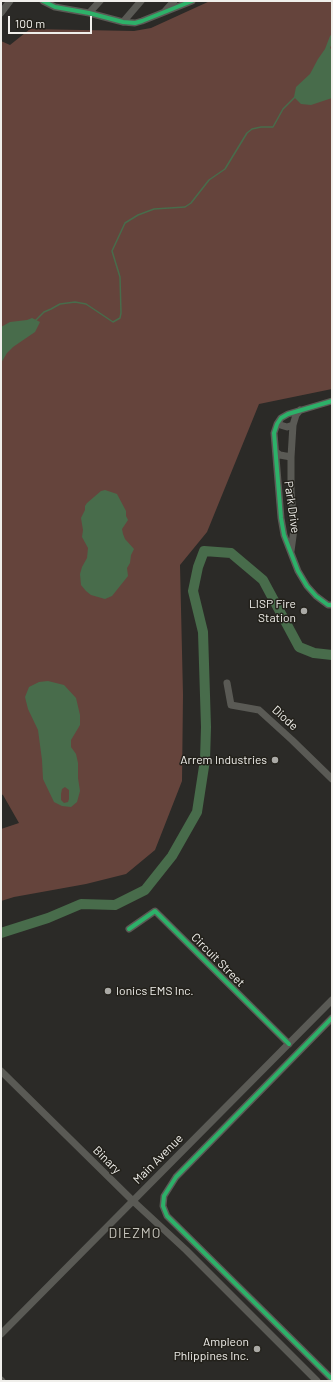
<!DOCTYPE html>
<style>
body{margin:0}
#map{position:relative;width:333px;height:1382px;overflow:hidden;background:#2b2a27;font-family:Barlow,sans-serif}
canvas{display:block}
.frame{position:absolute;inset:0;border:2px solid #f0efeb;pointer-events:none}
.scale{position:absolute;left:8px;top:16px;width:84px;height:18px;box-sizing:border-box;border:2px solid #f0efeb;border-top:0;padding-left:5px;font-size:12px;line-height:14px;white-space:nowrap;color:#f0efeb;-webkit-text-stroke:3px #23211b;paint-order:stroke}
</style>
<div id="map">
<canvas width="333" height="1382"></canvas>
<div class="frame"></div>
<div class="scale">100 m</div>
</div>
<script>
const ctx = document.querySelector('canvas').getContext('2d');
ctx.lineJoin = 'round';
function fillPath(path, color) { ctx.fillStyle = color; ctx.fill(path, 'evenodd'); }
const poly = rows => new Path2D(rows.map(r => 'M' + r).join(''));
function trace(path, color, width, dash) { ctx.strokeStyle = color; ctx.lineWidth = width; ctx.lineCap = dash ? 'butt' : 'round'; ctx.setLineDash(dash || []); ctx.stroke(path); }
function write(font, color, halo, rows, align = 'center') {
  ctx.font = font + ' Barlow,sans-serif'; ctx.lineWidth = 3; ctx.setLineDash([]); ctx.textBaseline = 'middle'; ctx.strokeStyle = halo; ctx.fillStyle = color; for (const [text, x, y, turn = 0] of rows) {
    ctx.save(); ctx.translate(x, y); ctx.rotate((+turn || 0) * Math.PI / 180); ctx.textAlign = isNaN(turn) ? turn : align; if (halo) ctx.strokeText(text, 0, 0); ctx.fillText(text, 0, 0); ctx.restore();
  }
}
fillPath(poly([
 [210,1,332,1,332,389,259,404,207,532,180,565,183,695,182,781,155,850,126,874,86,884,14,897,1,901,1,829,19,823,3,795,1,794,1,41,10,45,30,29,134,31,151,28]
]), '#65443c');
fillPath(poly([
 [332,34,332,43,330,48,332,50,332,98,311,105,301,104,294,97,296,87,310,74,318,59,325,49,330,36],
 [32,318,40,322,35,332,13,347,7,353,1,363,1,327,10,322,27,320],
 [105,490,117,494,126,511,126,516,128,520,122,529,123,534,125,539,134,549,131,555,130,563,127,568,128,576,112,596,105,599,91,595,86,591,81,585,80,574,82,567,87,558,88,548,82,537,83,530,81,518,85,510,85,506,87,503,101,491],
 [48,681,64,685,76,698,80,715,80,725,71,740,71,747,76,754,78,763,78,778,80,791,77,802,71,807,62,806,54,802,43,779,42,760,38,730,28,709,25,697,29,687,39,682],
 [65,787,69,790,69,799,68,802,64,803,61,800,61,794,62,789]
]), '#486c4b');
trace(poly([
 [35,321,44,312,51,309,60,304,75,302,86,304,113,322,120,318,121,313,120,277,112,251,125,223,138,215,154,209,185,207,191,203,209,180,225,169,247,133,252,129,261,127,273,127,283,109,295,97]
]), '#486c4b', 1.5);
trace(poly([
 [1,933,48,918,81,904,115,905,145,890,172,856,197,812,205,760,206,727,203,632,193,591,198,567,204,551,231,553,263,580,299,647,314,653,332,655]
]), '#486c4b', 10);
trace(poly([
 [43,1,55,7,89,13,123,22,135,23,142,21,192,1],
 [165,11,174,1],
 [1,13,10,1],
 [89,13,100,1],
 [123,22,141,1],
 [332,401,288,414,281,418,277,424,274,433,281,518,284,535,298,571,307,586,316,596,328,605,332,605],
 [277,424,287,427,293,425],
 [276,452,280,455,291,457],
 [291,551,294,529,291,491,291,457,293,425,296,415,300,410],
 [227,683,231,705,259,710,292,740,332,779],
 [129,929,155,911,289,1044],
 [332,1018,176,1177,164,1196,163,1206,167,1216,332,1379],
 [1,1071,133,1201,186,1250,317,1381],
 [1,1334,332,1000],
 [1,1380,2,1381]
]), '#5a5a55', 7);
trace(poly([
 [43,1,55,7,89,13,123,22,135,23,142,21,192,1],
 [332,401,288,414,281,418,277,424,274,433,281,518,284,535,298,571,307,586,316,596,328,605,332,605],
 [129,929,155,911,289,1044],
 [332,1018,176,1177,164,1196,163,1206,167,1216,332,1379]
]), '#2db169', 4);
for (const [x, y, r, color] of [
 [304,611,4,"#abaaa6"],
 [275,760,4,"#abaaa6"],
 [108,991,4,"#abaaa6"],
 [257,1349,4,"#abaaa6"]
]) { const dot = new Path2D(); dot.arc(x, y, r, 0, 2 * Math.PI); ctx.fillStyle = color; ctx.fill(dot); trace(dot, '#23211b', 1.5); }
write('12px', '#f0efeb', '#23211b', [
 ["Park Drive",292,507,82],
 ["Diode",285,718,42],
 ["Circuit Street",218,960,45],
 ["Main Avenue",158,1159,-45],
 ["Binary",107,1160,45]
]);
write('12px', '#f0efeb', '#23211b', [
 ["LISP Fire",296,604],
 ["Station",296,618],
 ["Arrem Industries",267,760],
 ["Ionics EMS Inc.",116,991,"left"],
 ["Ampleon",249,1342],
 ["Phlippines Inc.",249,1356]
], 'right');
ctx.letterSpacing = '1px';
write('14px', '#c7c5bd', '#23211b', [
 ["DIEZMO",135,1233]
]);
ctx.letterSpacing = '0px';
</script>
